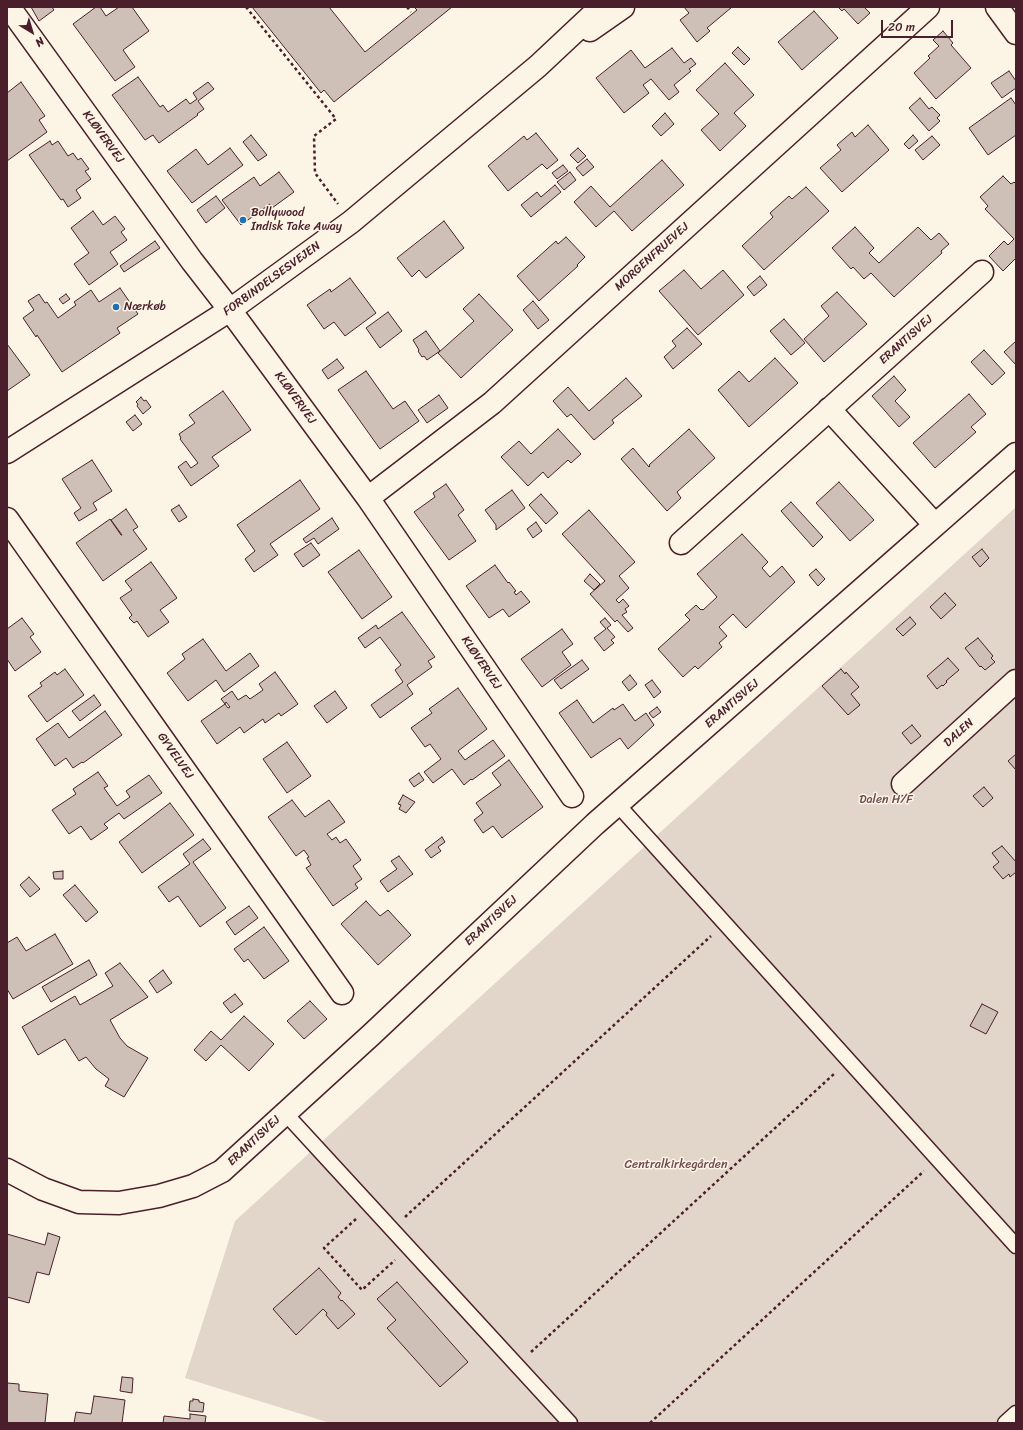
<!DOCTYPE html>
<meta charset="utf-8">
<style>
body{margin:0}
#map{position:relative;width:1023px;height:1430px;overflow:hidden;background:#fcf5e5;font-family:Sriracha,sans-serif}
canvas{display:block}
.frame{position:absolute;inset:0;border:8px solid #4a1f2b;pointer-events:none}
.north{position:absolute;left:12px;top:12px;width:40px;height:40px;-webkit-text-stroke:3px #fcf5e5;paint-order:stroke;rotate:142deg;font-size:11px;font-weight:700;line-height:16px;text-align:center;color:#4a1f2b}
.north::after{content:'';display:block;margin:auto;width:14px;height:18px;background:#4a1f2b;clip-path:polygon(50% 0,100% 100%,50% 72%,0 100%)}
.scale{position:absolute;left:881px;top:20px;width:72px;height:18px;box-sizing:border-box;border:2px solid #4a1f2b;border-top:0;padding-left:5px;font-size:12px;line-height:14px;white-space:nowrap;color:#4a1f2b;-webkit-text-stroke:3px #fcf5e5;paint-order:stroke}
</style>
<div id="map">
<canvas width="1023" height="1430"></canvas>
<div class="frame"></div>
<div class="north">N</div>
<div class="scale">20 m</div>
</div>
<script>
const ctx = document.querySelector('canvas').getContext('2d');
ctx.lineJoin = 'round';
function fillPath(path, color) { ctx.fillStyle = color; ctx.fill(path, 'evenodd'); }
const poly = rows => new Path2D(rows.map(r => 'M' + r).join(''));
function trace(path, color, width, dash) { ctx.strokeStyle = color; ctx.lineWidth = width; ctx.lineCap = dash ? 'butt' : 'round'; ctx.setLineDash(dash || []); ctx.stroke(path); }
function write(font, color, halo, rows, align = 'center') {
  ctx.font = font + ' Sriracha,sans-serif'; ctx.lineWidth = 3; ctx.setLineDash([]); ctx.textBaseline = 'middle'; ctx.strokeStyle = halo; ctx.fillStyle = color; for (const [text, x, y, turn = 0] of rows) {
    ctx.save(); ctx.translate(x, y); ctx.rotate((+turn || 0) * Math.PI / 180); ctx.textAlign = isNaN(turn) ? turn : align; if (halo) ctx.strokeText(text, 0, 0); ctx.fillText(text, 0, 0); ctx.restore();
  }
}
fillPath(poly([
 [1016,507,1016,1423,330,1423,185,1378,235,1221]
]), '#e2d5ca');
const building = poly([
 [31,7,52,7,54,10,39,21,31,7],
 [96,7,100,7,106,16,119,7,132,7,149,31,123,50,135,67,115,81,73,24,96,7],
 [252,7,329,7,365,52,417,10,414,7,452,7,334,102,324,90,321,93,252,7],
 [684,7,732,7,707,28,710,31,697,42,680,20,689,13,684,7],
 [838,7,864,7,870,13,858,24,844,9,842,11,838,7],
 [814,11,838,38,802,70,778,42,814,11],
 [943,31,953,43,951,45,971,68,936,99,914,73,930,58,928,56,939,46,933,40,943,31],
 [738,47,750,59,744,65,732,53,738,47],
 [672,48,684,63,691,58,696,64,689,69,691,71,674,85,679,92,669,100,651,79,643,85,649,93,624,113,596,78,631,50,645,68,672,48],
 [725,63,754,95,734,113,746,126,720,151,701,130,719,114,696,90,725,63],
 [1009,71,1016,81,1016,88,1002,98,991,83,1009,71],
 [138,77,160,107,163,105,168,112,186,99,190,104,197,99,193,93,208,82,214,89,198,101,204,109,197,114,198,115,159,143,153,135,145,140,112,95,138,77],
 [21,82,45,116,39,120,47,132,7,161,7,93,21,82],
 [920,98,929,109,932,107,940,115,937,118,940,121,929,131,909,108,920,98],
 [1011,98,1016,105,1016,135,988,155,969,128,1011,98],
 [665,113,674,124,661,136,652,126,665,113],
 [868,125,889,150,842,192,820,168,841,150,837,145,852,132,855,137,868,125],
 [536,133,558,160,547,169,542,164,508,191,488,166,524,136,527,140,536,133],
 [251,135,267,155,258,161,243,142,251,135],
 [913,135,918,141,909,149,904,144,913,135],
 [932,136,940,145,923,160,915,150,932,136],
 [50,141,52,145,58,141,68,156,73,153,78,160,81,158,89,169,85,171,91,179,76,190,81,198,68,207,63,199,61,200,29,155,50,141],
 [230,148,243,165,192,203,167,171,196,149,208,165,230,148],
 [578,148,586,156,578,163,570,155,578,148],
 [587,159,594,167,583,176,576,168,587,159],
 [662,160,684,185,632,231,614,211,596,227,574,202,591,186,610,207,662,160],
 [563,165,568,171,557,179,552,173,563,165],
 [279,172,294,192,272,208,270,204,241,225,222,200,254,177,260,186,279,172],
 [570,172,576,180,564,190,557,182,570,172],
 [1003,176,1011,184,1014,182,1016,184,1016,258,1003,271,989,256,1004,241,1008,245,1014,239,985,209,988,206,980,197,1003,176],
 [555,185,561,192,531,217,521,205,537,192,541,197,555,185],
 [806,187,829,211,764,270,742,246,773,217,770,213,789,196,792,199,806,187],
 [216,196,225,208,206,223,197,210,216,196],
 [93,211,103,225,115,216,125,229,121,232,127,240,110,252,118,264,89,285,74,264,89,253,71,228,93,211],
 [444,221,464,248,426,278,419,270,412,277,397,258,444,221],
 [855,227,874,248,869,253,879,263,918,227,931,240,939,233,949,244,941,251,942,253,894,297,871,273,864,279,853,267,851,269,832,248,855,227],
 [566,237,585,257,577,265,578,266,539,301,517,276,556,241,558,244,566,237],
 [155,241,160,248,124,272,120,266,155,241],
 [684,270,701,289,723,270,744,295,698,335,659,291,684,270],
 [760,276,767,285,754,296,747,287,760,276],
 [350,278,376,313,345,336,334,322,324,329,307,305,330,289,331,292,350,278],
 [120,288,138,314,117,328,120,333,62,372,37,335,36,337,23,318,34,310,28,301,39,294,45,303,47,302,58,318,76,305,74,302,91,290,99,302,120,288],
 [837,292,867,324,824,362,804,339,829,316,821,306,837,292],
 [66,294,70,299,63,304,59,299,66,294],
 [479,294,513,330,461,378,438,353,474,321,463,309,479,294],
 [533,301,549,320,538,329,523,310,533,301],
 [388,312,402,331,380,348,366,328,388,312],
 [784,319,805,343,791,355,770,331,784,319],
 [687,328,702,344,673,369,664,357,676,346,672,341,687,328],
 [426,331,440,351,427,360,424,356,422,357,418,351,419,350,413,340,426,331],
 [1016,341,1016,365,1004,352,1016,341],
 [7,344,30,375,7,391,7,344],
 [984,350,1005,373,992,385,971,362,984,350],
 [775,358,798,383,749,427,718,390,739,371,749,382,775,358],
 [337,359,344,368,328,379,322,370,337,359],
 [366,371,393,409,405,401,419,421,380,449,338,390,366,371],
 [894,376,906,390,895,401,910,417,899,427,872,396,894,376],
 [626,378,642,396,612,420,614,423,594,440,571,414,567,417,553,401,568,387,589,411,626,378],
 [223,391,251,430,212,457,219,466,191,486,178,467,186,461,191,468,198,463,180,439,181,438,179,434,195,423,189,415,223,391],
 [969,394,986,414,971,427,976,432,935,468,913,443,969,394],
 [439,395,448,408,427,423,418,410,439,395],
 [141,397,144,401,146,400,151,407,143,414,137,406,138,404,136,402,141,397],
 [135,415,142,424,133,431,126,422,135,415],
 [558,429,581,454,571,463,568,460,548,478,543,472,528,486,501,457,519,441,531,454,558,429],
 [689,429,715,458,677,492,681,498,667,511,621,459,633,448,649,467,650,466,649,465,689,429],
 [92,460,112,491,93,503,97,510,79,521,74,513,81,508,62,479,92,460],
 [300,480,320,509,270,544,278,555,254,572,245,559,255,551,237,525,300,480],
 [839,482,874,520,850,541,816,503,839,482],
 [446,484,464,510,458,515,476,541,449,560,414,512,435,497,433,493,446,484],
 [512,490,525,508,496,530,496,525,485,510,512,490],
 [541,494,558,513,546,524,529,505,541,494],
 [791,502,823,537,813,547,781,511,791,502],
 [179,505,187,517,179,522,171,510,179,505],
 [126,509,138,527,133,530,147,549,103,581,76,543,110,519,121,535,122,535,111,520,126,509],
 [589,510,635,562,619,576,629,588,616,600,619,603,623,599,629,606,625,609,627,612,622,615,633,628,628,632,617,620,615,622,590,594,605,581,562,534,589,510],
 [332,518,339,529,318,544,314,538,306,543,303,539,332,518],
 [536,522,542,531,533,538,527,529,536,522],
 [742,534,768,562,762,568,770,577,782,566,795,582,746,628,733,614,719,627,727,636,719,643,722,647,698,669,695,666,683,677,658,649,690,620,685,615,696,605,701,610,702,609,703,610,717,597,697,574,742,534],
 [311,543,320,555,303,567,294,554,311,543],
 [982,549,989,558,980,567,972,557,982,549],
 [359,550,392,597,362,619,328,572,359,550],
 [151,562,177,598,160,610,169,622,148,637,137,621,134,623,129,618,132,615,120,598,132,590,125,581,151,562],
 [495,565,508,583,509,582,516,591,514,592,516,595,521,591,530,602,509,617,503,609,489,618,466,586,495,565],
 [816,569,825,579,818,586,809,575,816,569],
 [590,574,600,584,594,590,584,581,590,574],
 [945,593,956,605,941,619,930,607,945,593],
 [402,612,435,657,428,661,432,667,407,685,413,694,380,718,371,705,403,682,395,670,401,665,380,637,365,648,358,638,376,625,378,629,402,612],
 [910,617,916,624,903,636,896,629,910,617],
 [22,618,34,634,30,637,41,652,15,671,7,659,7,629,22,618],
 [605,618,611,625,607,628,615,637,611,640,614,643,604,651,594,638,606,629,600,622,605,618],
 [562,629,573,644,562,652,571,665,542,687,521,659,562,629],
 [978,638,993,656,991,658,995,662,985,670,981,666,980,667,965,648,978,638],
 [203,639,226,671,250,653,259,666,224,692,216,680,188,701,167,673,185,659,182,654,203,639],
 [948,658,959,670,946,681,947,682,943,686,942,685,937,689,927,676,948,658],
 [582,660,589,669,561,689,554,680,582,660],
 [65,669,84,695,47,722,28,696,42,686,40,683,55,672,57,675,65,669],
 [841,669,845,674,846,672,859,687,851,694,860,705,848,715,822,686,841,669],
 [275,672,298,704,281,716,279,713,265,723,263,719,244,733,240,727,217,744,201,721,225,704,228,708,230,707,226,702,225,704,221,699,232,691,238,700,246,695,250,699,263,690,259,684,275,672],
 [630,675,637,684,629,691,622,682,630,675],
 [652,680,661,692,654,698,645,685,652,680],
 [458,688,487,729,458,751,465,760,493,740,505,756,472,780,471,779,464,785,452,769,433,783,424,772,441,759,430,744,425,747,411,728,432,713,429,709,458,688],
 [335,691,347,708,327,723,314,706,335,691],
 [94,695,101,705,80,721,72,711,94,695],
 [577,700,593,723,613,708,614,710,623,704,635,721,646,713,654,725,628,749,620,738,591,758,559,713,577,700],
 [657,707,661,712,653,718,649,713,657,707],
 [105,711,122,735,83,763,82,762,73,768,66,758,55,766,36,739,58,723,69,738,105,711],
 [912,725,921,736,911,744,902,733,912,725],
 [287,742,311,776,287,793,263,759,287,742],
 [1016,754,1016,770,1008,761,1016,754],
 [509,760,543,807,502,838,493,826,483,833,474,820,483,813,476,803,501,785,492,773,509,760],
 [98,772,108,786,104,788,117,806,130,797,126,791,149,775,162,793,124,819,119,813,104,824,108,828,91,840,81,826,69,834,52,810,76,794,73,789,98,772],
 [419,773,424,780,414,787,409,780,419,773],
 [984,787,993,798,983,807,973,796,984,787],
 [403,795,415,802,406,813,399,809,401,805,398,804,403,795],
 [292,800,305,817,329,800,345,822,327,834,332,840,336,837,340,843,346,839,361,860,353,866,362,879,355,884,358,888,333,906,306,868,311,865,307,858,309,857,304,850,296,856,268,817,292,800],
 [170,803,194,835,142,873,119,842,170,803],
 [442,837,445,842,438,847,441,851,431,858,425,850,442,837],
 [203,839,211,849,193,862,226,908,200,927,178,896,169,902,158,887,190,864,183,854,203,839],
 [1002,846,1016,862,1016,872,1010,877,1009,874,1003,879,993,867,999,862,992,853,1002,846],
 [399,856,413,874,388,892,380,881,397,869,391,861,399,856],
 [63,871,63,879,54,879,53,872,63,871],
 [29,877,40,889,30,897,20,885,29,877],
 [75,885,98,912,86,922,63,895,75,885],
 [366,901,380,916,388,910,411,935,378,965,341,924,366,901],
 [249,906,258,918,235,935,226,922,249,906],
 [264,927,289,961,264,979,248,959,244,962,234,949,264,927],
 [55,934,73,964,13,999,7,989,7,943,17,937,26,951,55,934],
 [89,960,97,975,51,1002,42,987,89,960],
 [120,963,148,997,110,1020,120,1038,127,1046,148,1058,124,1097,105,1086,109,1079,96,1069,86,1057,79,1061,65,1039,38,1055,22,1027,75,996,80,1005,113,986,105,973,120,963],
 [163,970,172,983,157,993,149,981,163,970],
 [235,994,243,1004,231,1013,223,1003,235,994],
 [310,1001,327,1019,304,1039,287,1021,310,1001],
 [982,1004,998,1012,986,1034,970,1026,982,1004],
 [244,1016,274,1044,249,1071,221,1045,206,1061,194,1050,211,1031,221,1040,244,1016],
 [48,1233,60,1237,49,1275,37,1272,29,1303,7,1297,7,1234,45,1245,48,1233],
 [319,1268,341,1293,338,1297,341,1301,342,1300,355,1314,338,1329,326,1315,327,1313,323,1309,296,1335,273,1309,319,1268],
 [397,1282,468,1362,440,1387,387,1328,396,1320,377,1299,397,1282],
 [122,1377,133,1378,132,1393,120,1391,122,1377],
 [7,1383,19,1384,19,1391,48,1394,45,1423,7,1423,7,1383],
 [94,1396,125,1400,122,1423,74,1423,76,1412,91,1414,94,1396],
 [193,1399,199,1400,199,1402,204,1403,203,1412,189,1411,190,1401,193,1401,193,1399],
 [190,1414,206,1416,205,1423,163,1423,164,1416,190,1419,190,1414]
]);
fillPath(building, '#cfc0b7');
trace(building, '#4a1f2b', 1);
const lane = poly([
 [618,805,1016,1246],
 [285,1113,570,1423],
 [1005,1423,1016,1413]
]);
const street = poly([
 [9,7,192,261,230,310,368,498,572,796],
 [997,7,1016,33],
 [829,409,935,525],
 [368,498,492,403,928,7],
 [7,519,342,993],
 [681,543,982,272],
 [903,784,1016,681],
 [7,1170,43,1189,79,1202,119,1203,159,1196,193,1186,222,1171,371,1035,595,824,1016,454]
]);
const secondary = poly([
 [590,30,623,7],
 [7,452,230,310,351,222,538,66,601,7]
]);
trace(lane, '#4a1f2b', 17);
trace(street, '#4a1f2b', 25);
trace(secondary, '#4a1f2b', 25);
trace(poly([
 [246,7,336,119,314,136,315,173,338,204],
 [407,7,411,12],
 [405,1217,711,936],
 [356,1219,324,1248,362,1290,395,1260],
 [531,1352,835,1073],
 [650,1423,924,1171]
]), '#4a1f2b', 2.5, [3, 3]);
trace(lane, '#fcf5e5', 14);
trace(street, '#fcf5e5', 22);
trace(secondary, '#fcf5e5', 22);
for (const [x, y, r, color] of [
 [243,220,4,"#1f6fb2"],
 [116,307,4,"#1f6fb2"]
]) { const dot = new Path2D(); dot.arc(x, y, r, 0, 2 * Math.PI); ctx.fillStyle = color; ctx.fill(dot); trace(dot, '#fcf5e5', 1.5); }
write('12px', '#4a1f2b', '#fcf5e5', [
 ["KLØVERVEJ",103,137,54],
 ["MORGENFRUEVEJ",652,257,-42],
 ["FORBINDELSESVEJEN",272,279,-36],
 ["ERANTISVEJ",906,340,-42],
 ["KLØVERVEJ",295,398,54],
 ["KLØVERVEJ",481,663,56],
 ["ERANTISVEJ",732,704,-41],
 ["DALEN",959,733,-42],
 ["GYVELVEJ",175,756,55],
 ["ERANTISVEJ",491,921,-43],
 ["ERANTISVEJ",254,1141,-43]
]);
write('12px', '#4a1f2b', '#fcf5e5', [
 ["Bollywood",251,213],
 ["Indisk Take Away",251,227],
 ["Nærkøb",124,307]
], 'left');
write('12px', '#704c53', '#fcf5e5', [
 ["Dalen H/F",886,800],
 ["Centralkirkegården",676,1165]
]);
</script>
